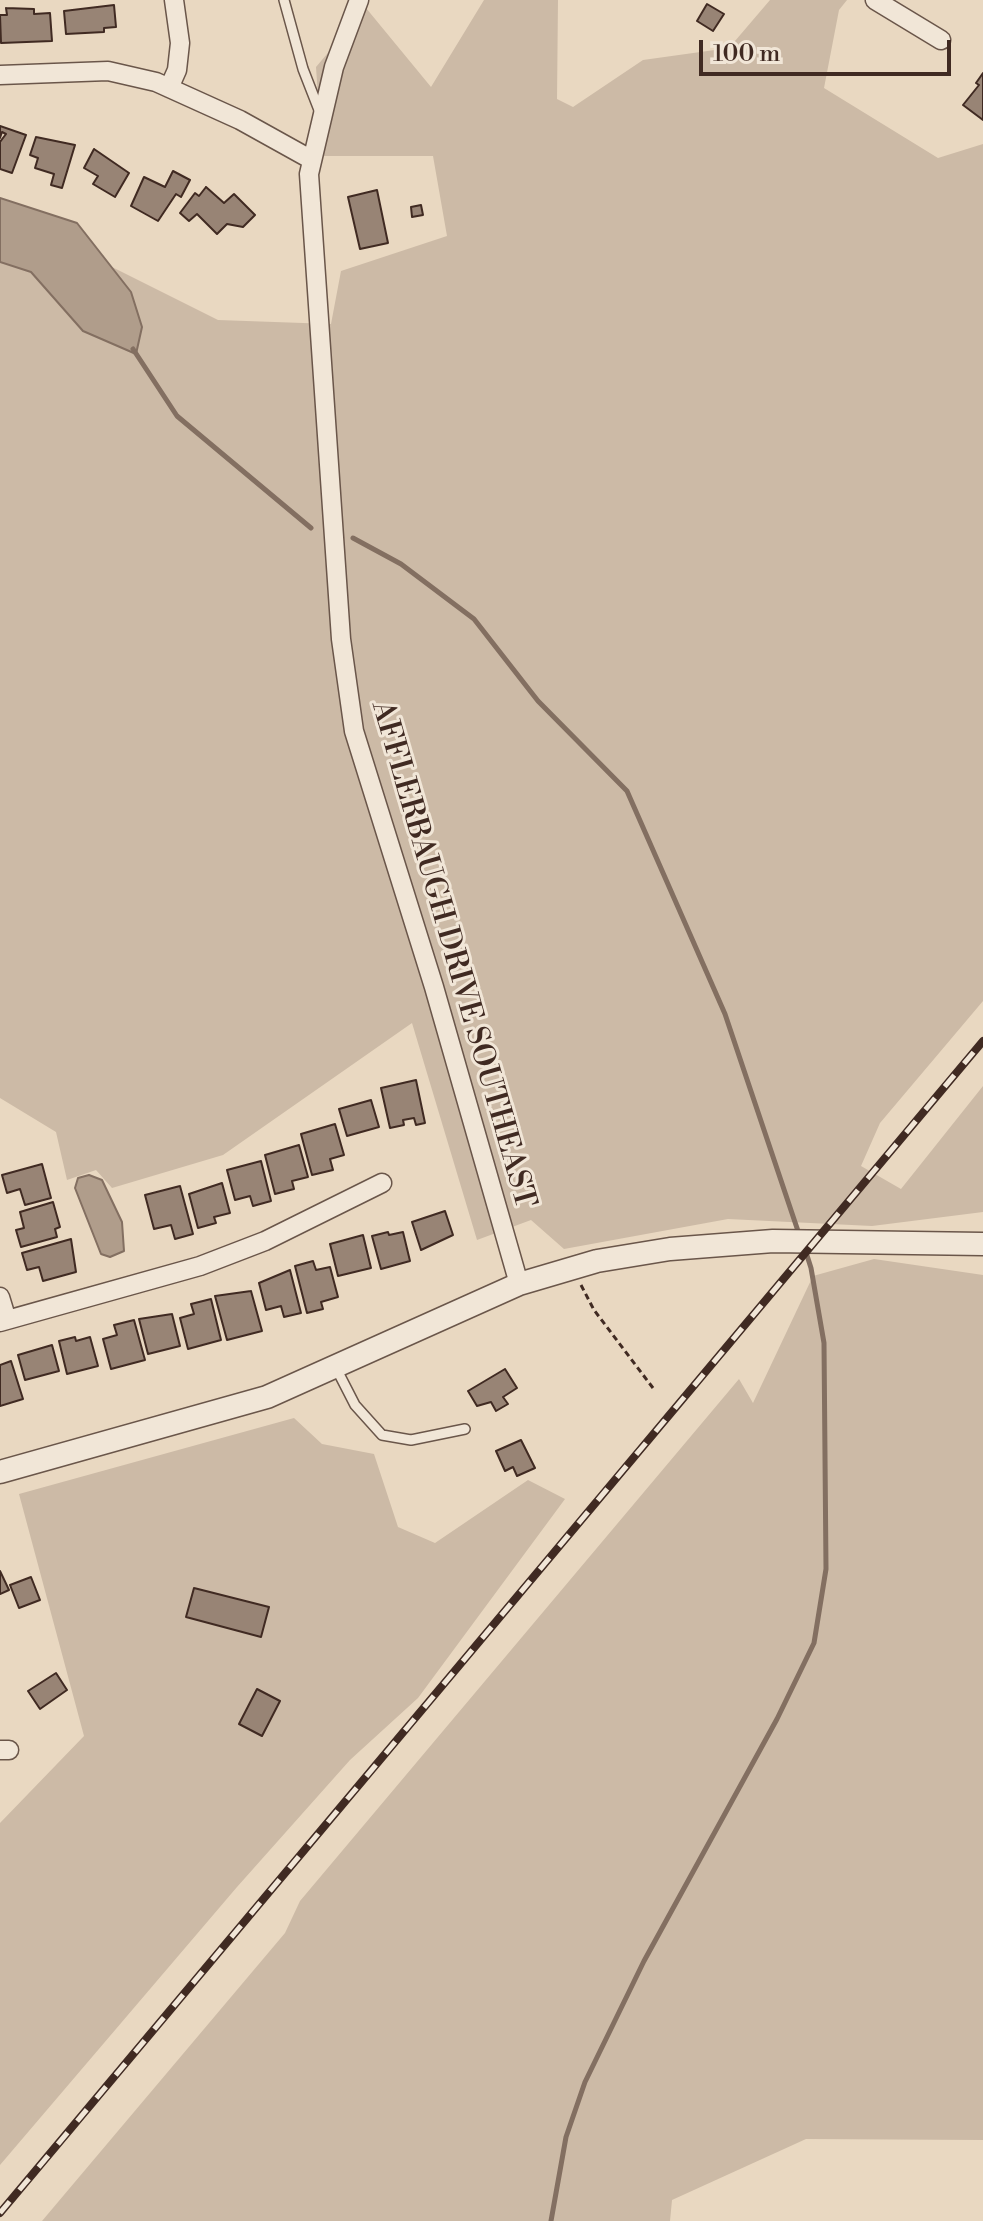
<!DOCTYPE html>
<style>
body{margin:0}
#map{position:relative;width:983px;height:2221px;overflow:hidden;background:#e9d8c1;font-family:"Libre Bodoni",serif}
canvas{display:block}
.scale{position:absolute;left:699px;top:40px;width:252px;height:36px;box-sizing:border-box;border:4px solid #402a22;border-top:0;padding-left:10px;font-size:24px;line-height:28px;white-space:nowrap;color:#402a22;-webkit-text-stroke:6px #f1e6d7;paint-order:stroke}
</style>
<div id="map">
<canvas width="983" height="2221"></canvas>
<div class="scale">100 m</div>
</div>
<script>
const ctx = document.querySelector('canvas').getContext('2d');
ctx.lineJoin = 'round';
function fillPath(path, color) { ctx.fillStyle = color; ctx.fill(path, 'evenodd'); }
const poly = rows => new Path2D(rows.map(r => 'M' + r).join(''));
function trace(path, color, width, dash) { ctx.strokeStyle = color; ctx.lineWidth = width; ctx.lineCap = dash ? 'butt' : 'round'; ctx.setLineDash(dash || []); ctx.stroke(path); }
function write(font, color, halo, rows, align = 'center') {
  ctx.font = font + ' "Libre Bodoni",serif'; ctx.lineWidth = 6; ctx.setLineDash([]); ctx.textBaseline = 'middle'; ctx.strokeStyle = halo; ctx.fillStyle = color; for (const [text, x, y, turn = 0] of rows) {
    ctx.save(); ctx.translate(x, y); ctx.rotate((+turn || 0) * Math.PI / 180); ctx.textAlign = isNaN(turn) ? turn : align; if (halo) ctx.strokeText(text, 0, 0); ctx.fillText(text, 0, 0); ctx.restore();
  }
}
fillPath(poly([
 [484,0,558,0,557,99,573,107,643,60,729,48,770,0,847,0,839,10,824,88,938,158,983,144,983,1001,880,1123,861,1166,901,1189,983,1086,983,1212,872,1226,728,1219,564,1249,531,1220,477,1240,412,1023,223,1155,112,1188,96,1170,67,1180,56,1132,0,1098,0,262,31,272,83,330,136,354,142,327,131,292,108,265,218,320,331,324,341,271,447,236,433,156,322,156,316,67,366,8,431,87],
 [874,1259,983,1275,983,2140,806,2139,672,2200,670,2221,42,2221,285,1933,300,1901,739,1379,753,1403,813,1276],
 [294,1418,322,1444,374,1454,398,1527,435,1543,528,1480,565,1499,418,1698,350,1760,237,1887,0,2165,0,1823,84,1736,19,1494]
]), '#ccbaa6');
const water = poly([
 [0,198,77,223,131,292,142,327,136,354,83,331,31,272,0,262,0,198],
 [89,1175,102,1180,122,1222,124,1251,110,1257,101,1254,75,1188,78,1178,89,1175]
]);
fillPath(water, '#b09d8b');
trace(water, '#836f61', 2);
trace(poly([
 [133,349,177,416,311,528],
 [353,538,401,564,474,619,538,701,627,791,725,1014,800,1237],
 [551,2221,566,2137,585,2082,644,1961,777,1719,814,1643,826,1569,824,1343,811,1268,804,1246]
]), '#836f61', 5);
const building = poly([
 [707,4,724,14,713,31,697,21,707,4],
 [114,5,116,27,104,28,104,32,66,34,64,11,114,5],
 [6,8,34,9,34,14,50,13,52,41,1,43,0,15,7,15,6,8],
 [983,73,983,120,963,105,979,85,976,83,983,73],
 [0,126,26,135,12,173,0,169,0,142,6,134,2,132,0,138,0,126],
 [36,137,75,145,62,188,51,185,54,174,35,168,38,158,30,155,36,137],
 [94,149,129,173,115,197,93,184,98,176,84,168,94,149],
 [173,171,190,180,181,197,176,194,158,221,131,206,144,177,165,187,173,171],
 [206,187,224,203,234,194,255,215,243,227,227,224,217,234,197,214,189,221,180,213,195,193,199,196,206,187],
 [377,190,388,243,360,249,348,197,377,190],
 [421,205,423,215,412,217,411,207,421,205],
 [416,1080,425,1123,416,1125,414,1118,403,1120,404,1125,390,1128,381,1088,416,1080],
 [371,1100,379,1127,347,1136,339,1109,371,1100],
 [335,1124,344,1155,330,1159,333,1170,312,1175,301,1134,335,1124],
 [299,1145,308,1177,292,1181,294,1189,275,1194,265,1155,299,1145],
 [261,1161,271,1201,253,1206,250,1196,235,1200,227,1170,261,1161],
 [42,1164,51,1198,25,1205,20,1189,7,1193,2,1175,42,1164],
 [222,1183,230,1213,214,1217,216,1223,198,1228,189,1194,222,1183],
 [180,1186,193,1234,175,1239,171,1225,154,1229,145,1195,180,1186],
 [53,1202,60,1227,55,1229,57,1237,21,1247,16,1230,24,1228,20,1212,53,1202],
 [445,1211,453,1235,421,1250,412,1222,445,1211],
 [388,1232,389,1235,403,1232,410,1261,381,1269,372,1236,388,1232],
 [363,1235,371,1268,338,1276,330,1244,363,1235],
 [71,1239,76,1272,43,1281,39,1267,27,1270,22,1253,71,1239],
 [313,1261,316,1270,330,1267,338,1297,321,1302,323,1309,307,1313,295,1266,313,1261],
 [290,1270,301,1313,284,1317,281,1306,266,1310,259,1283,290,1270],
 [251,1291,262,1331,227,1340,215,1296,251,1291],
 [211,1299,221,1340,188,1349,180,1318,194,1314,191,1304,211,1299],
 [172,1314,180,1346,148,1354,139,1319,172,1314],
 [134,1320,145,1360,111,1369,103,1339,117,1335,114,1325,134,1320],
 [75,1337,76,1341,90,1337,98,1366,67,1374,59,1341,75,1337],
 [52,1345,59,1371,25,1380,18,1355,52,1345],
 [11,1361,23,1399,0,1406,0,1365,11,1361],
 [505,1369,517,1388,503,1397,508,1404,496,1411,491,1402,477,1406,468,1391,505,1369],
 [521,1440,535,1468,517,1476,513,1467,505,1471,496,1451,521,1440],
 [0,1571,9,1590,0,1594,0,1571],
 [31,1577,40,1600,19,1608,10,1585,31,1577],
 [194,1588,269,1607,261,1637,186,1617,194,1588],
 [56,1673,67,1690,40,1709,28,1691,56,1673],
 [257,1689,280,1701,262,1736,239,1724,257,1689]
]);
fillPath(building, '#988475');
trace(building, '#402a22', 2);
const service = poly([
 [284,0,303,69,321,115],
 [336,1368,355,1405,382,1435,411,1440,465,1429]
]);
const minor = poly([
 [359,0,334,67,309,174,341,639,354,731,434,987,519,1284],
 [875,0,941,40],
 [0,75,108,71,156,82,240,120,312,160],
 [169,88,177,70,180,43,174,0],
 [0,1297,7,1320],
 [0,1322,200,1266,265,1241,382,1183],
 [0,1750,9,1750]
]);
const tertiary = poly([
 [0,1472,267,1397,519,1284,597,1261,670,1249,773,1241,983,1244]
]);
trace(service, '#6a564a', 12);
trace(minor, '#6a564a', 21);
trace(tertiary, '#6a564a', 25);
trace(poly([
 [581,1285,594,1310,653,1388]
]), '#402a22', 3, [6, 4]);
trace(service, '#f1e6d7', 9);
trace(minor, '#f1e6d7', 18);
trace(tertiary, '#f1e6d7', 22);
const rail = poly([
 [0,2213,983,1041]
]);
trace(rail, '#402a22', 8);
trace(rail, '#f1e6d7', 5, [15]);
write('30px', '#402a22', '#f1e6d7', [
 ["AFFLERBAUGH DRIVE SOUTHEAST",452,955,74]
]);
</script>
